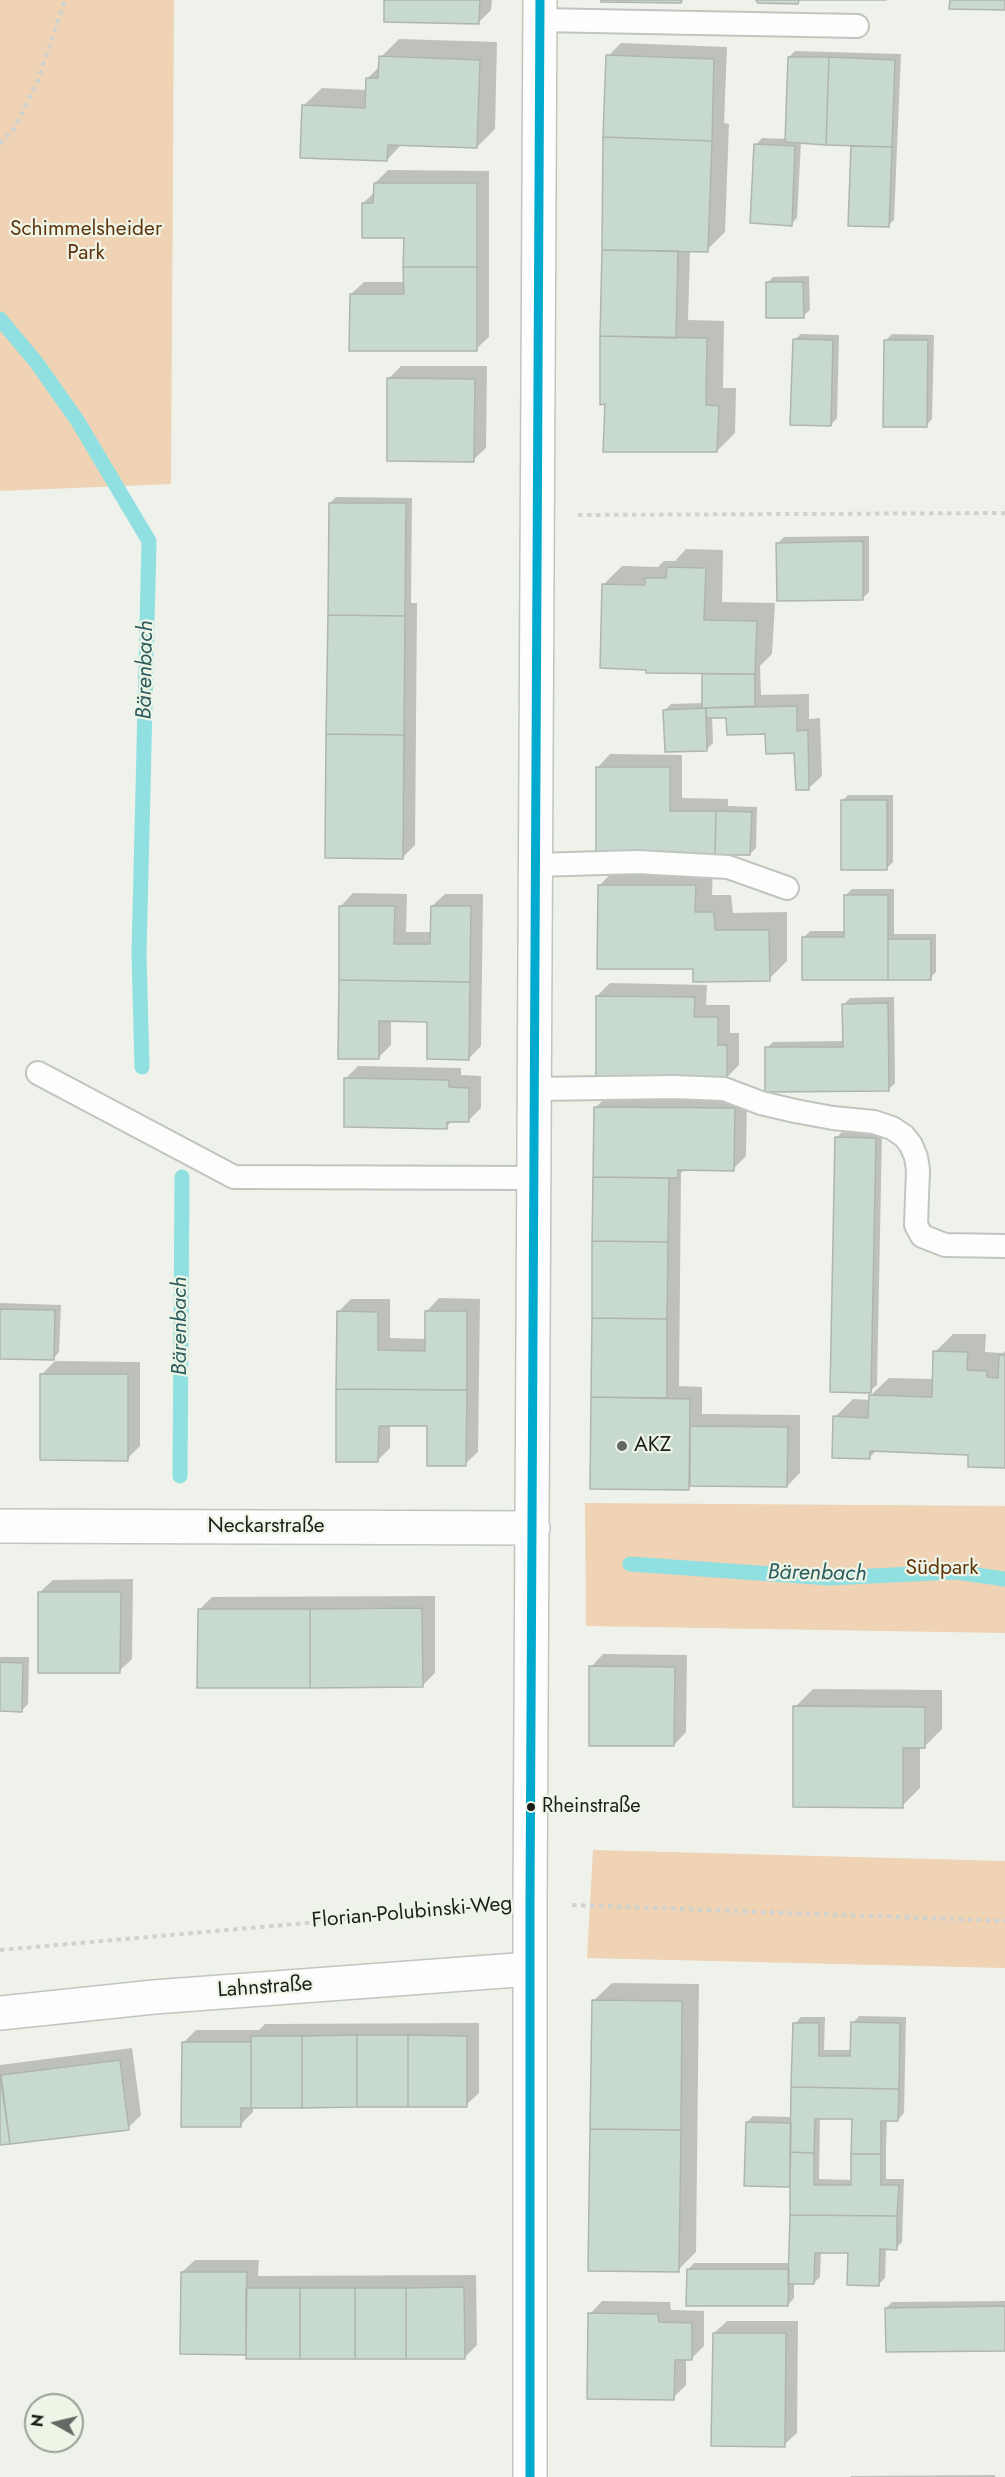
<!DOCTYPE html>
<meta charset="utf-8">
<style>
body{margin:0}
#map{position:relative;width:1005px;height:2477px;overflow:hidden;background:#eef2ea;font-family:Jost,sans-serif}
canvas{display:block}
.north{position:absolute;left:24px;top:2393px;width:60px;height:60px;box-sizing:border-box;background:#eef5e7;border:2px solid #9a9f95;border-radius:50%;rotate:278deg;font-size:16px;font-weight:700;line-height:24px;text-align:center;color:#1d1f1a}
.north::after{content:'';display:block;margin:auto;width:21px;height:27px;background:#666963;clip-path:polygon(50% 0,100% 100%,50% 72%,0 100%)}
</style>
<div id="map">
<canvas width="1005" height="2477"></canvas>
<div class="north">N</div>
</div>
<script>
const ctx = document.querySelector('canvas').getContext('2d');
ctx.lineJoin = 'round';
function fillPath(path, color) { ctx.fillStyle = color; ctx.fill(path, 'evenodd'); }
const poly = rows => new Path2D(rows.map(r => 'M' + r).join(''));
function trace(path, color, width, dash) { ctx.strokeStyle = color; ctx.lineWidth = width; ctx.lineCap = dash ? 'butt' : 'round'; ctx.setLineDash(dash || []); ctx.stroke(path); }
function write(font, color, halo, rows, align = 'center') {
  ctx.font = font + ' Jost,sans-serif'; ctx.lineWidth = 4.5; ctx.setLineDash([]); ctx.textBaseline = 'middle'; ctx.strokeStyle = halo; ctx.fillStyle = color; for (const [text, x, y, turn = 0] of rows) {
    ctx.save(); ctx.translate(x, y); ctx.rotate((+turn || 0) * Math.PI / 180); ctx.textAlign = isNaN(turn) ? turn : align; if (halo) ctx.strokeText(text, 0, 0); ctx.fillText(text, 0, 0); ctx.restore();
  }
}
fillPath(poly([
 [0,0,174,0,171,484,0,491],
 [585,1503,1005,1506,1005,1633,586,1626],
 [593,1850,1005,1861,1005,1968,587,1958]
]), '#f0d2b5');
fillPath(poly([
 [386,0,492,0,491,10,479,22],
 [399,39,497,42,495,129,477,147,402,144,387,160,303,106,322,88,367,90,368,78,380,66,381,57],
 [621,43,727,47,724,123,729,124,725,232,707,250,690,250,688,320,724,321,723,388,736,388,735,433,717,451,606,403,608,56],
 [795,51,901,54,894,220,888,226,849,224,853,144,801,142,797,218,791,224,756,145,762,138,787,139,789,57],
 [388,170,489,171,489,337,476,349,351,294,364,282,405,282,406,237,363,203,375,192,375,183],
 [809,276,810,310,803,316,767,283,773,277],
 [801,334,839,335,837,418,831,425,794,340],
 [892,334,934,335,932,419,926,426,886,340],
 [401,366,487,366,486,448,473,460,389,378],
 [336,497,412,498,411,603,417,603,415,845,402,858,330,503],
 [869,536,869,592,863,598,778,543,784,537],
 [686,549,723,550,722,602,775,603,772,654,760,666,761,695,809,694,809,719,820,718,822,776,809,788,796,751,766,733,728,717,712,717,713,743,706,750,665,710,671,704,703,703,703,675,706,672,604,584,622,566,658,567,664,561,675,561],
 [610,754,682,755,682,798,728,799,728,806,757,807,756,848,750,854,598,853,598,767],
 [848,795,893,795,893,862,887,868,842,801],
 [617,867,713,868,712,895,731,895,733,913,787,912,787,961,769,979,599,886],
 [852,889,894,889,894,934,936,934,936,972,930,978,803,938,810,931,845,931,845,896],
 [353,893,407,894,406,932,432,932,432,906,445,894,483,894,481,1046,469,1058,429,1020,391,1019,391,1045,378,1058,341,906],
 [610,983,707,985,706,1005,730,1005,730,1033,739,1033,739,1065,726,1078,597,996],
 [894,997,895,1083,888,1090,767,1048,773,1042,844,1041,844,1004,850,998],
 [358,1066,461,1068,461,1075,481,1076,481,1108,468,1121,453,1120,446,1127,346,1078],
 [608,1095,747,1096,746,1156,733,1169,685,1169,681,1173,679,1386,702,1387,702,1414,800,1415,800,1473,787,1486,692,1485,688,1488,592,1487,596,1107],
 [843,1131,882,1133,877,1385,870,1391,836,1138],
 [439,1298,480,1299,478,1452,465,1464,428,1425,390,1424,390,1448,377,1461,338,1312,351,1299,390,1299,390,1338,427,1339,427,1311],
 [0,1303,61,1305,59,1352,53,1359,0,1357],
 [953,1334,986,1334,985,1352,1003,1353,1005,1351,1005,1466,969,1453,877,1450,869,1458,835,1417,853,1399,870,1400,870,1396,889,1378,934,1379,935,1352],
 [55,1361,140,1362,140,1446,127,1459,42,1374],
 [133,1579,132,1659,119,1671,40,1592,53,1580],
 [435,1596,435,1673,422,1686,199,1610,212,1597],
 [603,1654,687,1655,686,1732,674,1745,591,1667],
 [0,1657,29,1657,28,1704,22,1710,0,1710],
 [813,1689,942,1690,942,1729,924,1747,920,1747,920,1788,902,1806,795,1707],
 [612,1983,699,1984,696,2252,678,2270,593,2001],
 [859,2016,906,2017,904,2113,898,2120,887,2119,886,2147,886,2179,904,2179,902,2242,896,2248,886,2248,885,2278,879,2284,850,2252,821,2251,820,2277,814,2283,794,2283,794,2298,788,2305,688,2270,694,2263,790,2263,792,2185,747,2122,753,2116,793,2117,795,2024,801,2017,825,2017,824,2050,852,2050,853,2023],
 [820,2117,854,2118,853,2180,819,2179],
 [479,2023,479,2093,466,2105,253,2106,253,2112,240,2125,183,2043,196,2030,259,2030,265,2024],
 [132,2048,141,2115,128,2128,0,2144,0,2065],
 [195,2260,259,2260,258,2276,476,2275,477,2345,464,2358,247,2353,182,2272],
 [602,2301,670,2302,671,2310,704,2311,704,2346,691,2359,686,2359,686,2385,673,2398,590,2314],
 [1005,2301,1005,2350,886,2308,892,2302],
 [727,2321,798,2321,797,2433,784,2445,714,2333],
 [995,2475,995,2477,850,2477,851,2476]
]), '#0003');
trace(poly([
 [0,319,36,362,77,420,149,541,139,954,142,1067],
 [180,1476,182,1177],
 [630,1564,829,1578,956,1572,1005,1579]
]), '#91e0e1', 15);
const building = poly([
 [384,0,480,0,479,24,384,22,384,0],
 [601,0,682,0,681,3,601,2,601,0],
 [756,0,886,0,799,0,798,4,758,3,756,0],
 [950,0,1005,0,1005,10,949,9,950,0],
 [606,55,714,59,712,141,603,137,606,55],
 [379,56,480,60,477,148,388,145,387,161,300,158,302,105,365,108,366,78,378,78,379,56],
 [788,57,829,57,826,145,785,142,788,57],
 [829,57,895,60,892,147,826,145,829,57],
 [603,137,712,141,708,252,602,250,603,137],
 [754,144,795,146,792,226,750,223,754,144],
 [851,146,892,147,889,227,848,226,851,146],
 [374,183,477,183,477,267,403,267,404,238,362,238,362,203,373,203,374,183],
 [602,250,678,251,676,338,600,336,602,250],
 [403,267,477,267,477,351,349,351,350,294,404,294,403,267],
 [766,282,803,282,804,318,766,318,766,282],
 [600,336,707,338,706,405,719,406,717,452,603,452,605,404,600,405,600,336],
 [793,339,833,340,831,426,790,425,793,339],
 [884,340,928,340,927,427,883,427,884,340],
 [387,378,475,379,474,462,387,461,387,378],
 [329,503,406,503,405,616,328,615,329,503],
 [863,541,863,600,777,601,776,543,863,541],
 [667,567,706,568,704,620,757,621,755,674,646,673,646,670,600,668,602,584,645,585,645,578,666,578,667,567],
 [328,615,405,616,404,735,326,734,328,615],
 [702,674,755,674,755,706,702,708,702,674],
 [797,706,797,731,808,730,809,790,796,790,794,753,766,754,765,734,727,735,726,718,706,718,706,708,797,706],
 [706,708,707,751,665,752,663,710,706,708],
 [326,734,404,735,403,859,325,858,326,734],
 [596,767,670,767,670,811,716,811,715,855,596,855,596,767],
 [841,800,887,800,887,870,841,870,841,800],
 [716,811,752,812,750,855,715,855,716,811],
 [598,885,696,885,695,912,714,912,715,930,769,930,770,981,693,982,693,969,597,969,598,885],
 [844,895,888,895,888,980,802,980,802,937,844,937,844,895],
 [339,906,395,906,394,944,430,944,431,906,471,906,470,982,339,980,339,906],
 [888,939,931,939,931,980,888,980,888,939],
 [339,980,470,982,469,1060,427,1059,427,1022,379,1021,379,1059,338,1059,339,980],
 [596,996,695,997,694,1017,718,1017,718,1045,727,1045,727,1080,596,1079,596,996],
 [888,1003,889,1091,765,1092,765,1047,843,1047,842,1004,888,1003],
 [344,1078,449,1080,449,1087,469,1088,469,1122,447,1122,447,1129,344,1127,344,1078],
 [594,1107,735,1108,734,1171,678,1170,678,1178,593,1177,594,1107],
 [835,1137,876,1138,871,1393,830,1392,835,1137],
 [593,1177,669,1178,668,1242,592,1241,593,1177],
 [592,1241,668,1242,667,1319,592,1318,592,1241],
 [0,1309,55,1310,54,1360,0,1359,0,1309],
 [337,1311,378,1312,378,1350,425,1351,425,1311,467,1311,467,1390,336,1389,337,1311],
 [592,1318,667,1319,667,1398,591,1397,592,1318],
 [933,1351,968,1352,967,1370,987,1371,987,1377,998,1378,999,1355,1005,1355,1005,1468,968,1467,968,1455,870,1451,870,1459,832,1458,833,1416,868,1418,869,1395,932,1397,933,1351],
 [40,1374,128,1374,128,1461,40,1460,40,1374],
 [336,1389,467,1390,466,1466,427,1466,427,1426,379,1426,378,1462,336,1462,336,1389],
 [591,1397,690,1399,689,1490,590,1489,591,1397],
 [690,1426,788,1427,787,1487,690,1486,690,1426],
 [38,1592,121,1592,120,1673,38,1673,38,1592],
 [422,1608,423,1687,310,1688,310,1609,422,1608],
 [198,1609,310,1609,310,1688,197,1688,198,1609],
 [0,1662,23,1663,22,1712,0,1711,0,1662],
 [589,1666,675,1667,674,1746,589,1746,589,1666],
 [793,1706,925,1707,925,1748,903,1748,903,1808,793,1807,793,1706],
 [592,2000,682,2001,681,2130,590,2129,592,2000],
 [851,2022,900,2023,899,2089,791,2087,793,2023,819,2023,819,2056,850,2056,851,2022],
 [357,2035,408,2035,408,2107,357,2107,357,2035],
 [357,2035,357,2107,302,2108,302,2036,357,2035],
 [408,2035,467,2036,467,2107,408,2107,408,2035],
 [251,2036,302,2036,302,2108,251,2108,251,2036],
 [182,2042,251,2042,251,2108,241,2108,241,2127,181,2127,182,2042],
 [120,2060,129,2130,10,2144,1,2075,120,2060],
 [0,2075,10,2144,0,2145,0,2075],
 [791,2087,899,2089,898,2121,881,2121,881,2154,851,2154,852,2119,815,2119,814,2153,790,2152,791,2087],
 [746,2122,791,2123,790,2187,744,2186,746,2122],
 [590,2129,681,2130,679,2272,588,2271,590,2129],
 [790,2152,814,2153,814,2185,851,2185,851,2154,881,2154,881,2185,899,2185,897,2216,790,2215,790,2152],
 [790,2215,897,2216,897,2250,880,2249,879,2286,847,2285,848,2253,815,2253,814,2284,788,2284,790,2215],
 [687,2269,789,2269,788,2306,686,2306,687,2269],
 [181,2272,247,2272,246,2355,180,2354,181,2272],
 [464,2287,465,2359,406,2359,406,2288,464,2287],
 [246,2288,300,2288,300,2359,246,2359,246,2288],
 [300,2288,355,2288,355,2359,300,2359,300,2288],
 [355,2288,406,2288,406,2359,355,2359,355,2288],
 [1005,2306,1005,2351,886,2352,885,2308,1005,2306],
 [588,2313,658,2314,659,2322,692,2323,692,2360,675,2360,674,2400,587,2399,588,2313],
 [713,2333,786,2333,785,2447,711,2446,713,2333]
]);
fillPath(building, '#c8dacf');
trace(building, '#b0b4af', 1.5);
const service = poly([
 [539,20,857,26],
 [535,865,637,862,728,867,787,888],
 [38,1073,234,1177,534,1178],
 [535,1089,674,1087,724,1089,761,1103,795,1111,833,1118,874,1122,892,1128,904,1136,911,1145,916,1157,918,1170,916,1225,922,1236,945,1245,1005,1246]
]);
const minor = poly([
 [0,1526,533,1528],
 [0,2013,154,1997,530,1969],
 [530,2477,530,1903,540,0]
]);
trace(service, '#c1c5bf', 26);
trace(minor, '#c1c5bf', 36);
trace(poly([
 [0,144,14,129,38,80,65,0],
 [578,515,1005,513],
 [572,1905,1005,1921],
 [0,1950,489,1907]
]), '#d0d2cf', 4, [4.5, 4.5]);
trace(service, '#fcfdfc', 22);
trace(minor, '#fcfdfc', 33);
trace(poly([
 [530,2477,530,1903,540,0]
]), '#00a9ce', 9);
for (const [x, y, r, color] of [
 [622,1446,6,"#666963"],
 [531,1807,5,"#1d1f1a"]
]) { const dot = new Path2D(); dot.arc(x, y, r, 0, 2 * Math.PI); ctx.fillStyle = color; ctx.fill(dot); trace(dot, '#eef5e7', 2); }
write('20px', '#1d1f1a', '#eef5e7', [
 ["Rheinstraße",542,1807]
], 'left');
write('21px', '#5f350d', '#eef5e7', [
 ["Schimmelsheider",86,230],
 ["Park",86,254],
 ["Südpark",942,1569]
]);
write('21px', '#1d1f1a', '#eef5e7', [
 ["AKZ",634,1446]
], 'left');
write('21px', '#1d1f1a', '#eef5e7', [
 ["Neckarstraße",266,1527],
 ["Florian-Polubinski-Weg",412,1913,-5],
 ["Lahnstraße",265,1988,-4]
]);
write('italic 22px', '#2b5c5e', '#eef5e7', [
 ["Bärenbach",146,670,-89],
 ["Bärenbach",181,1326,-90],
 ["Bärenbach",817,1574,1]
]);
</script>
